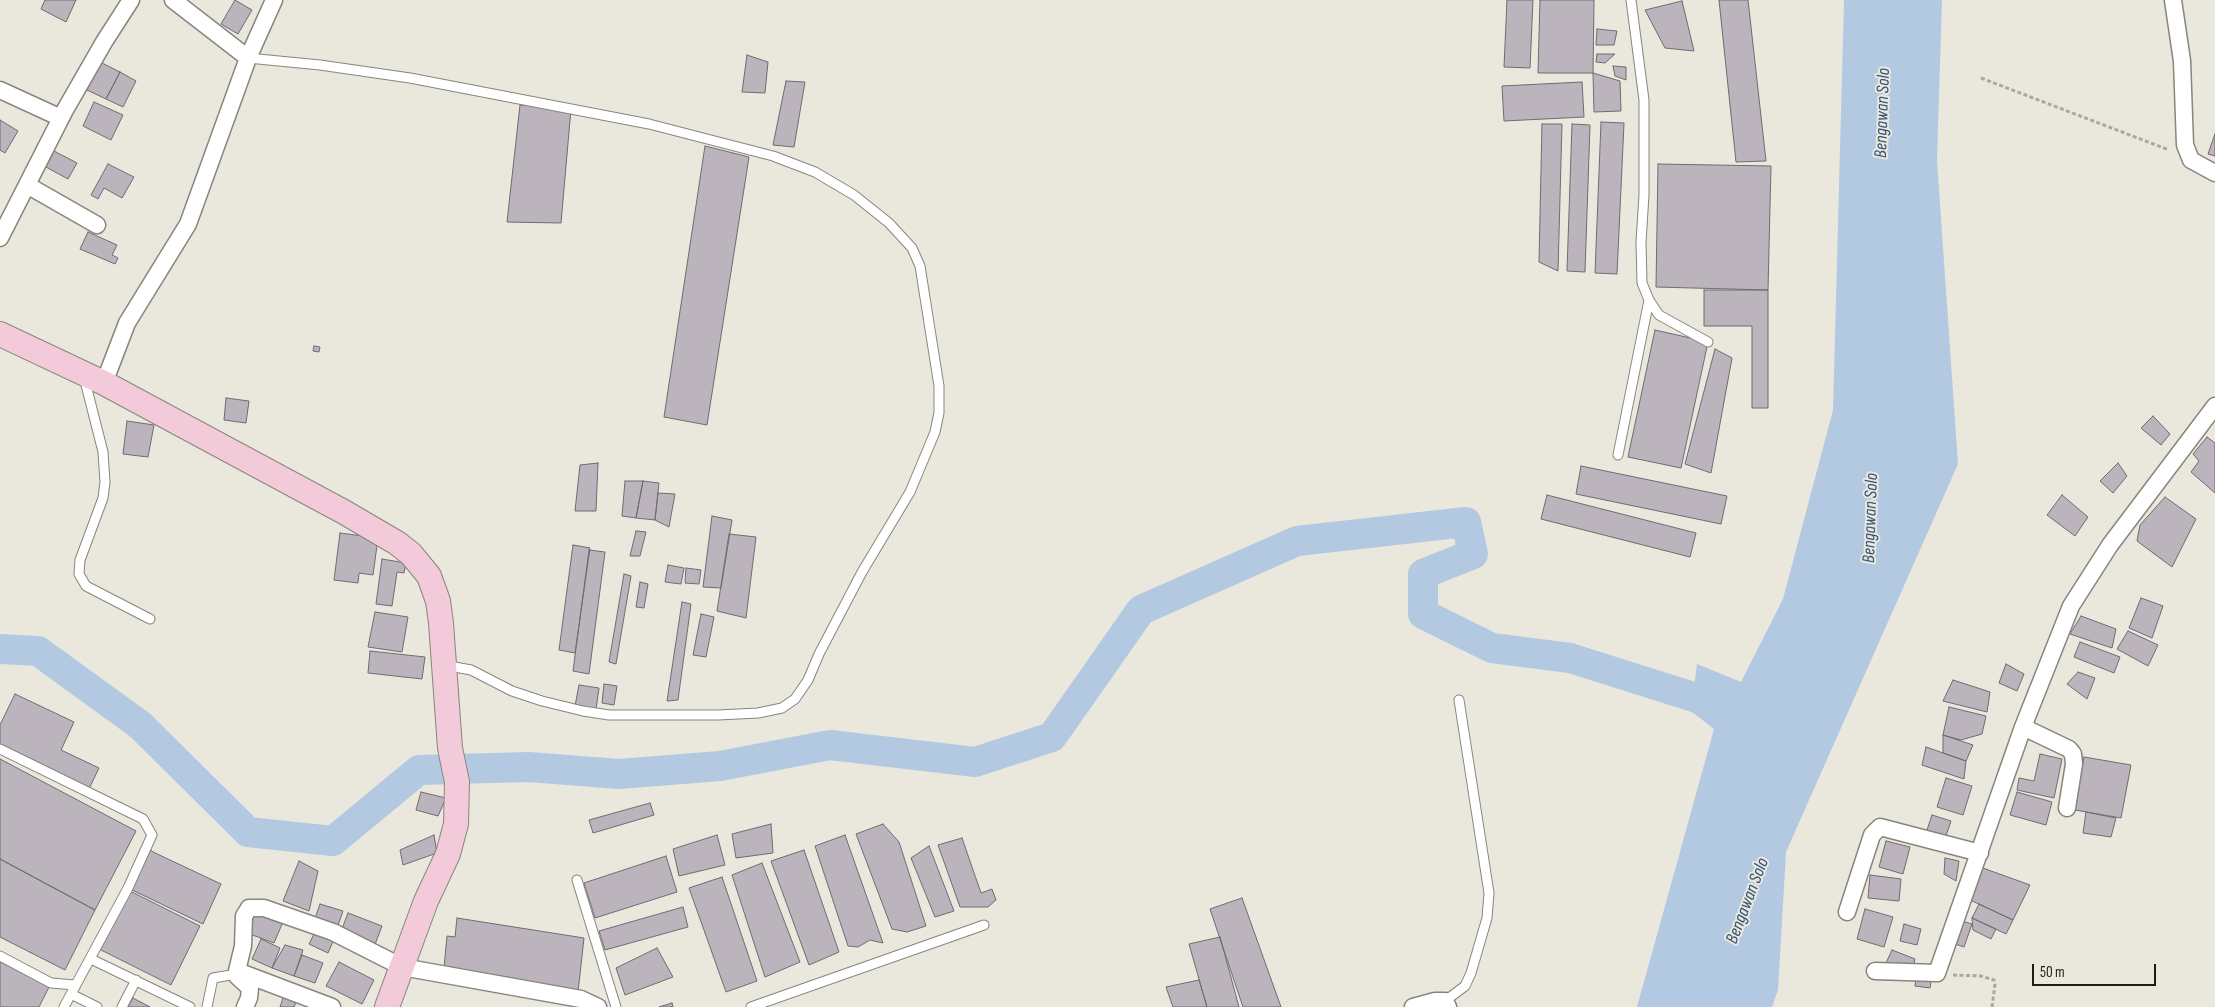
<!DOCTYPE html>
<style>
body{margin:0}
#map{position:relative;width:2215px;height:1007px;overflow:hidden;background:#eae7dd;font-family:"Sofia Sans Condensed",sans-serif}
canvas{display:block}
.scale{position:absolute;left:2032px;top:964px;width:124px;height:22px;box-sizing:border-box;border:2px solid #1d1c18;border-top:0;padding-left:6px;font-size:15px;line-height:18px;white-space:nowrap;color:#1d1c18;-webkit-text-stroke:4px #eae7dd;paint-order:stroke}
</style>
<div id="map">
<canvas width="2215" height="1007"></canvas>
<div class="scale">50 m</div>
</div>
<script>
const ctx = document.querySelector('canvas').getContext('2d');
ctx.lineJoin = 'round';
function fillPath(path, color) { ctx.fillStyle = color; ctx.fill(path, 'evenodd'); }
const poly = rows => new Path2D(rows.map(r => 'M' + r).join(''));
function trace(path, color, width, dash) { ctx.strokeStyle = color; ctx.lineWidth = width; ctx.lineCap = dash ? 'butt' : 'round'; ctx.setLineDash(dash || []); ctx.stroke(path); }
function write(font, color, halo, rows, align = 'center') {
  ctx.font = font + ' "Sofia Sans Condensed",sans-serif'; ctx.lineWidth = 4; ctx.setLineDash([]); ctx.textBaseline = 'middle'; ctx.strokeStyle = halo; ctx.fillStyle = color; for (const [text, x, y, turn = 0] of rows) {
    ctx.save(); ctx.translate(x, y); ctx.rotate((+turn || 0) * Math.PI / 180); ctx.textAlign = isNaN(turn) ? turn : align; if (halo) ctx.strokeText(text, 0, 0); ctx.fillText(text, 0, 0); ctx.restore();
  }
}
fillPath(poly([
 [1844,0,1942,0,1937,160,1958,464,1786,852,1778,990,1772,1007,1637,1007,1714,729,1691,711,1697,664,1741,682,1783,599,1833,410]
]), '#b3c9e2');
trace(poly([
 [0,649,38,651,140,725,248,832,333,841,419,770,529,767,619,774,720,766,830,745,975,762,1052,737,1141,610,1297,541,1466,522,1473,554,1423,574,1423,614,1492,648,1570,658,1700,699,1729,713]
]), '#b3c9e2', 30);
const building = poly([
 [45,0,76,0,66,22,41,9,45,0],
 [235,0,252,10,238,34,221,24,235,0],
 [1507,0,1533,0,1530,68,1504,67,1507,0],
 [1540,0,1594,0,1593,73,1538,73,1540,0],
 [1719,0,1748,0,1766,161,1736,162,1719,0],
 [1682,1,1694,51,1665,48,1645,10,1682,1],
 [1597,29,1617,31,1614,45,1596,45,1597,29],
 [1597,54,1615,54,1605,63,1596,62,1597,54],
 [747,55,768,62,765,93,742,92,747,55],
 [100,62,120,72,106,99,87,90,100,62],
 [1613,66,1626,67,1626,80,1615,76,1613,66],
 [120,72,136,81,123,107,106,99,120,72],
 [1593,73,1620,81,1621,111,1594,112,1593,73],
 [786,81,805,82,794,147,773,145,786,81],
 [1582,82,1584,117,1504,121,1502,86,1582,82],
 [94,102,123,115,111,140,83,126,94,102],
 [520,105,571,109,561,223,507,222,520,105],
 [0,120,18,131,5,153,0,150,0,120],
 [1601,122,1624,123,1617,274,1595,273,1601,122],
 [1542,124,1562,124,1558,271,1539,262,1542,124],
 [1572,124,1590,125,1585,272,1567,271,1572,124],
 [2215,134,2215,156,2208,154,2215,134],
 [705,146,749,157,707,425,664,417,705,146],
 [54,151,77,163,68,179,46,167,54,151],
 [108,164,134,177,122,198,104,188,98,199,91,195,108,164],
 [1658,164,1771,166,1768,290,1656,287,1658,164],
 [88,232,117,245,112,255,118,258,115,264,80,249,88,232],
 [1704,290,1768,290,1768,408,1752,408,1752,326,1704,326,1704,290],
 [1655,330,1708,342,1681,468,1628,457,1655,330],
 [314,346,320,347,319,352,313,351,314,346],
 [1715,349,1732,358,1711,473,1685,464,1715,349],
 [226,398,249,401,246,423,224,420,226,398],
 [2153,416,2170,434,2161,445,2141,428,2153,416],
 [127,421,154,425,148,457,123,454,127,421],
 [2207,437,2215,443,2215,493,2191,472,2199,461,2193,454,2207,437],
 [598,463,596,511,575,511,580,465,598,463],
 [2118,463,2127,476,2113,493,2100,481,2118,463],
 [1581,466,1727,496,1721,524,1576,494,1581,466],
 [625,481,643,481,636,518,622,516,625,481],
 [643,481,659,483,655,520,636,518,643,481],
 [658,493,675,494,669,527,655,520,658,493],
 [1547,495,1696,533,1690,557,1541,519,1547,495],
 [2062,495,2088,517,2075,536,2047,515,2062,495],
 [2165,497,2196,519,2172,567,2137,541,2140,525,2165,497],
 [712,516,732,520,721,588,703,587,712,516],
 [636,531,646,532,640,556,630,556,636,531],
 [340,533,378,538,373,575,359,573,358,583,334,580,340,533],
 [729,534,756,537,746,618,717,611,729,534],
 [573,545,590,548,575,653,559,650,573,545],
 [589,550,605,552,589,674,573,671,589,550],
 [382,559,406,563,404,573,397,572,392,606,376,604,382,559],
 [668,565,684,568,681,584,665,582,668,565],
 [686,568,701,570,699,584,685,583,686,568],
 [624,574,631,576,616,664,609,662,624,574],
 [640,582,648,584,644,608,636,607,640,582],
 [2141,598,2163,606,2152,638,2129,628,2141,598],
 [682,602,691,604,678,700,667,701,682,602],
 [375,612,408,617,402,652,368,647,375,612],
 [701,614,714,617,706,657,693,655,701,614],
 [2081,616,2116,629,2112,648,2070,634,2081,616],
 [2128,631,2158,645,2148,666,2117,649,2128,631],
 [2080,642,2120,657,2114,673,2074,657,2080,642],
 [370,651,425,657,422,679,368,673,370,651],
 [2006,664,2024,674,2017,691,1999,683,2006,664],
 [2078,672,2095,678,2087,699,2067,684,2078,672],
 [1953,680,1990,692,1987,712,1943,701,1953,680],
 [604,684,617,686,614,705,602,703,604,684],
 [579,685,599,688,596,709,575,706,579,685],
 [15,694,74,722,61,750,99,768,88,791,0,749,0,725,15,694],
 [1949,707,1986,716,1982,734,1961,740,1943,735,1949,707],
 [1943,735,1973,745,1966,761,1943,753,1943,735],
 [1926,747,1966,761,1964,779,1922,765,1926,747],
 [2040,754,2062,759,2054,798,2017,790,2019,778,2034,781,2040,754],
 [2084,757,2131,765,2121,818,2075,810,2084,757],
 [0,759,136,831,95,910,0,859,0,759],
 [1946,778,1972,786,1963,815,1937,807,1946,778],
 [421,792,446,798,438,816,416,810,421,792],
 [2017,792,2052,802,2046,825,2010,815,2017,792],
 [650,803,654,815,593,833,589,820,650,803],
 [2086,812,2116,818,2111,837,2083,833,2086,812],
 [1932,815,1951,821,1946,836,1927,830,1932,815],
 [771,824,773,853,736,858,732,834,771,824],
 [883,824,899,842,926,926,907,932,892,929,856,834,883,824],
 [434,835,437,853,403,865,400,850,434,835],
 [717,835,725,865,679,876,673,849,717,835],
 [845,835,883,943,870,940,858,947,848,946,815,846,845,835],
 [962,838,981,893,992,889,996,900,988,907,960,907,938,845,962,838],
 [1886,841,1910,847,1903,874,1879,867,1886,841],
 [929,846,954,911,935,917,911,858,929,846],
 [148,847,153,852,221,884,203,924,128,888,148,847],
 [804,850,839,952,809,965,771,861,804,850],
 [666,856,677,892,595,918,584,883,666,856],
 [1945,858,1959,861,1956,881,1944,874,1945,858],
 [0,859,95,910,65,970,0,937,0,859],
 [299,861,318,871,309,911,283,901,299,861],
 [762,863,800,962,765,977,732,875,762,863],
 [1980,867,2030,885,2013,920,1968,899,1980,867],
 [1870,875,1901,879,1899,901,1868,898,1870,875],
 [722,877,757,981,726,992,689,888,722,877],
 [126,889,200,926,171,985,97,948,126,889],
 [1242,898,1281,1007,1243,1007,1210,909,1242,898],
 [320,904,343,911,336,931,313,924,320,904],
 [1979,904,2013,920,2006,934,1972,918,1979,904],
 [683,907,688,927,605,950,599,931,683,907],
 [1865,909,1893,917,1884,947,1857,939,1865,909],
 [254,910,283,922,274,943,247,933,254,910],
 [348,913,382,926,374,947,340,934,348,913],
 [457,918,584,938,578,992,444,968,447,936,455,937,457,918],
 [1972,918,1996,929,1991,939,1973,930,1972,918],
 [1962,921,1972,924,1964,947,1955,944,1962,921],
 [1904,924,1921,929,1917,945,1900,941,1904,924],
 [317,928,335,937,328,953,309,944,317,928],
 [1220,937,1239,1007,1207,1007,1189,944,1220,937],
 [261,939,280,948,272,968,252,959,261,939],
 [285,945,303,950,294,976,272,968,285,945],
 [657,948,673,977,625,995,616,968,657,948],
 [1892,950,1915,959,1912,972,1886,963,1892,950],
 [302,955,323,963,315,983,294,976,302,955],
 [0,958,51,983,39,1007,0,1007,0,958],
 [339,962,374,980,362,1004,326,986,339,962],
 [1916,979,1931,981,1930,988,1915,986,1916,979],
 [1199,980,1207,1007,1173,1007,1166,987,1199,980],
 [284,995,297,1000,294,1007,280,1007,284,995],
 [133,998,150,1007,128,1007,133,998],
 [672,1003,673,1007,659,1007,672,1003]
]);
fillPath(building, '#bbb4bc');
trace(building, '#706a71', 1);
const lane = poly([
 [1631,0,1644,100,1644,195,1641,242,1642,283,1649,300,1659,315,1708,342],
 [248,58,320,65,410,78,649,124,773,156,815,172,854,195,889,223,912,248,920,266,939,386,939,413,935,432,910,492,862,572,819,654,808,680,795,699,782,708,758,713,718,715,609,715,583,711,542,701,512,691,471,670,444,665],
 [84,377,103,452,105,482,103,498,80,560,79,574,86,586,150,619],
 [1618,455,1649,300],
 [0,749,143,819,152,835,128,888,64,1007],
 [577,880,616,1007],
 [0,956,51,983,75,985],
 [91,959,190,1007],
 [71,994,97,1007],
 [1445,1001,1465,986,1471,973,1487,918,1489,893,1459,700],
 [122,1007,136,980],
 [207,1007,213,978,231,975,237,976],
 [751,1007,984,925]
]);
const street = poly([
 [173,0,248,58],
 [2173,0,2182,61,2185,145,2191,160,2215,173],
 [0,90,61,118],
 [27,185,97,225],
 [0,238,65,110,104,42,131,0],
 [104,383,127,323,188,224,248,58,274,0],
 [2023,727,2069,749,2073,754,2074,764,2067,808],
 [1847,912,1872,835,1880,827,1980,853],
 [237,971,332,1007],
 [1875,971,1937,973,2023,727,2071,606,2110,545,2215,406],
 [245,1007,249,998,250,988,237,976,237,971,243,946,244,916,249,908,264,908,333,932,402,967,581,999,598,1007],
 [1413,1007,1435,1001,1445,1001,1448,1007]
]);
const secondary = poly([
 [0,334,104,383,344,512,397,543,411,554,429,576,438,601,441,623,450,748,457,782,456,824,448,854,426,901,387,1007]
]);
trace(lane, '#88857c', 11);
trace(street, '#88857c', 19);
trace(secondary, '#88857c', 26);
trace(poly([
 [1981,78,2169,150],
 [1953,975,1981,976,1994,980,1995,984,1992,1007]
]), '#aba8a0', 3, [4, 2.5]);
trace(lane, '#fff', 9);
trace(street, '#fff', 16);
trace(secondary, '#f3cad9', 24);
write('italic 18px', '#315377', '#eae7dd', [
 ["Bengawan Solo",1883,113,-88],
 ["Bengawan Solo",1871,518,-88],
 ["Bengawan Solo",1748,901,-69]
]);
</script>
